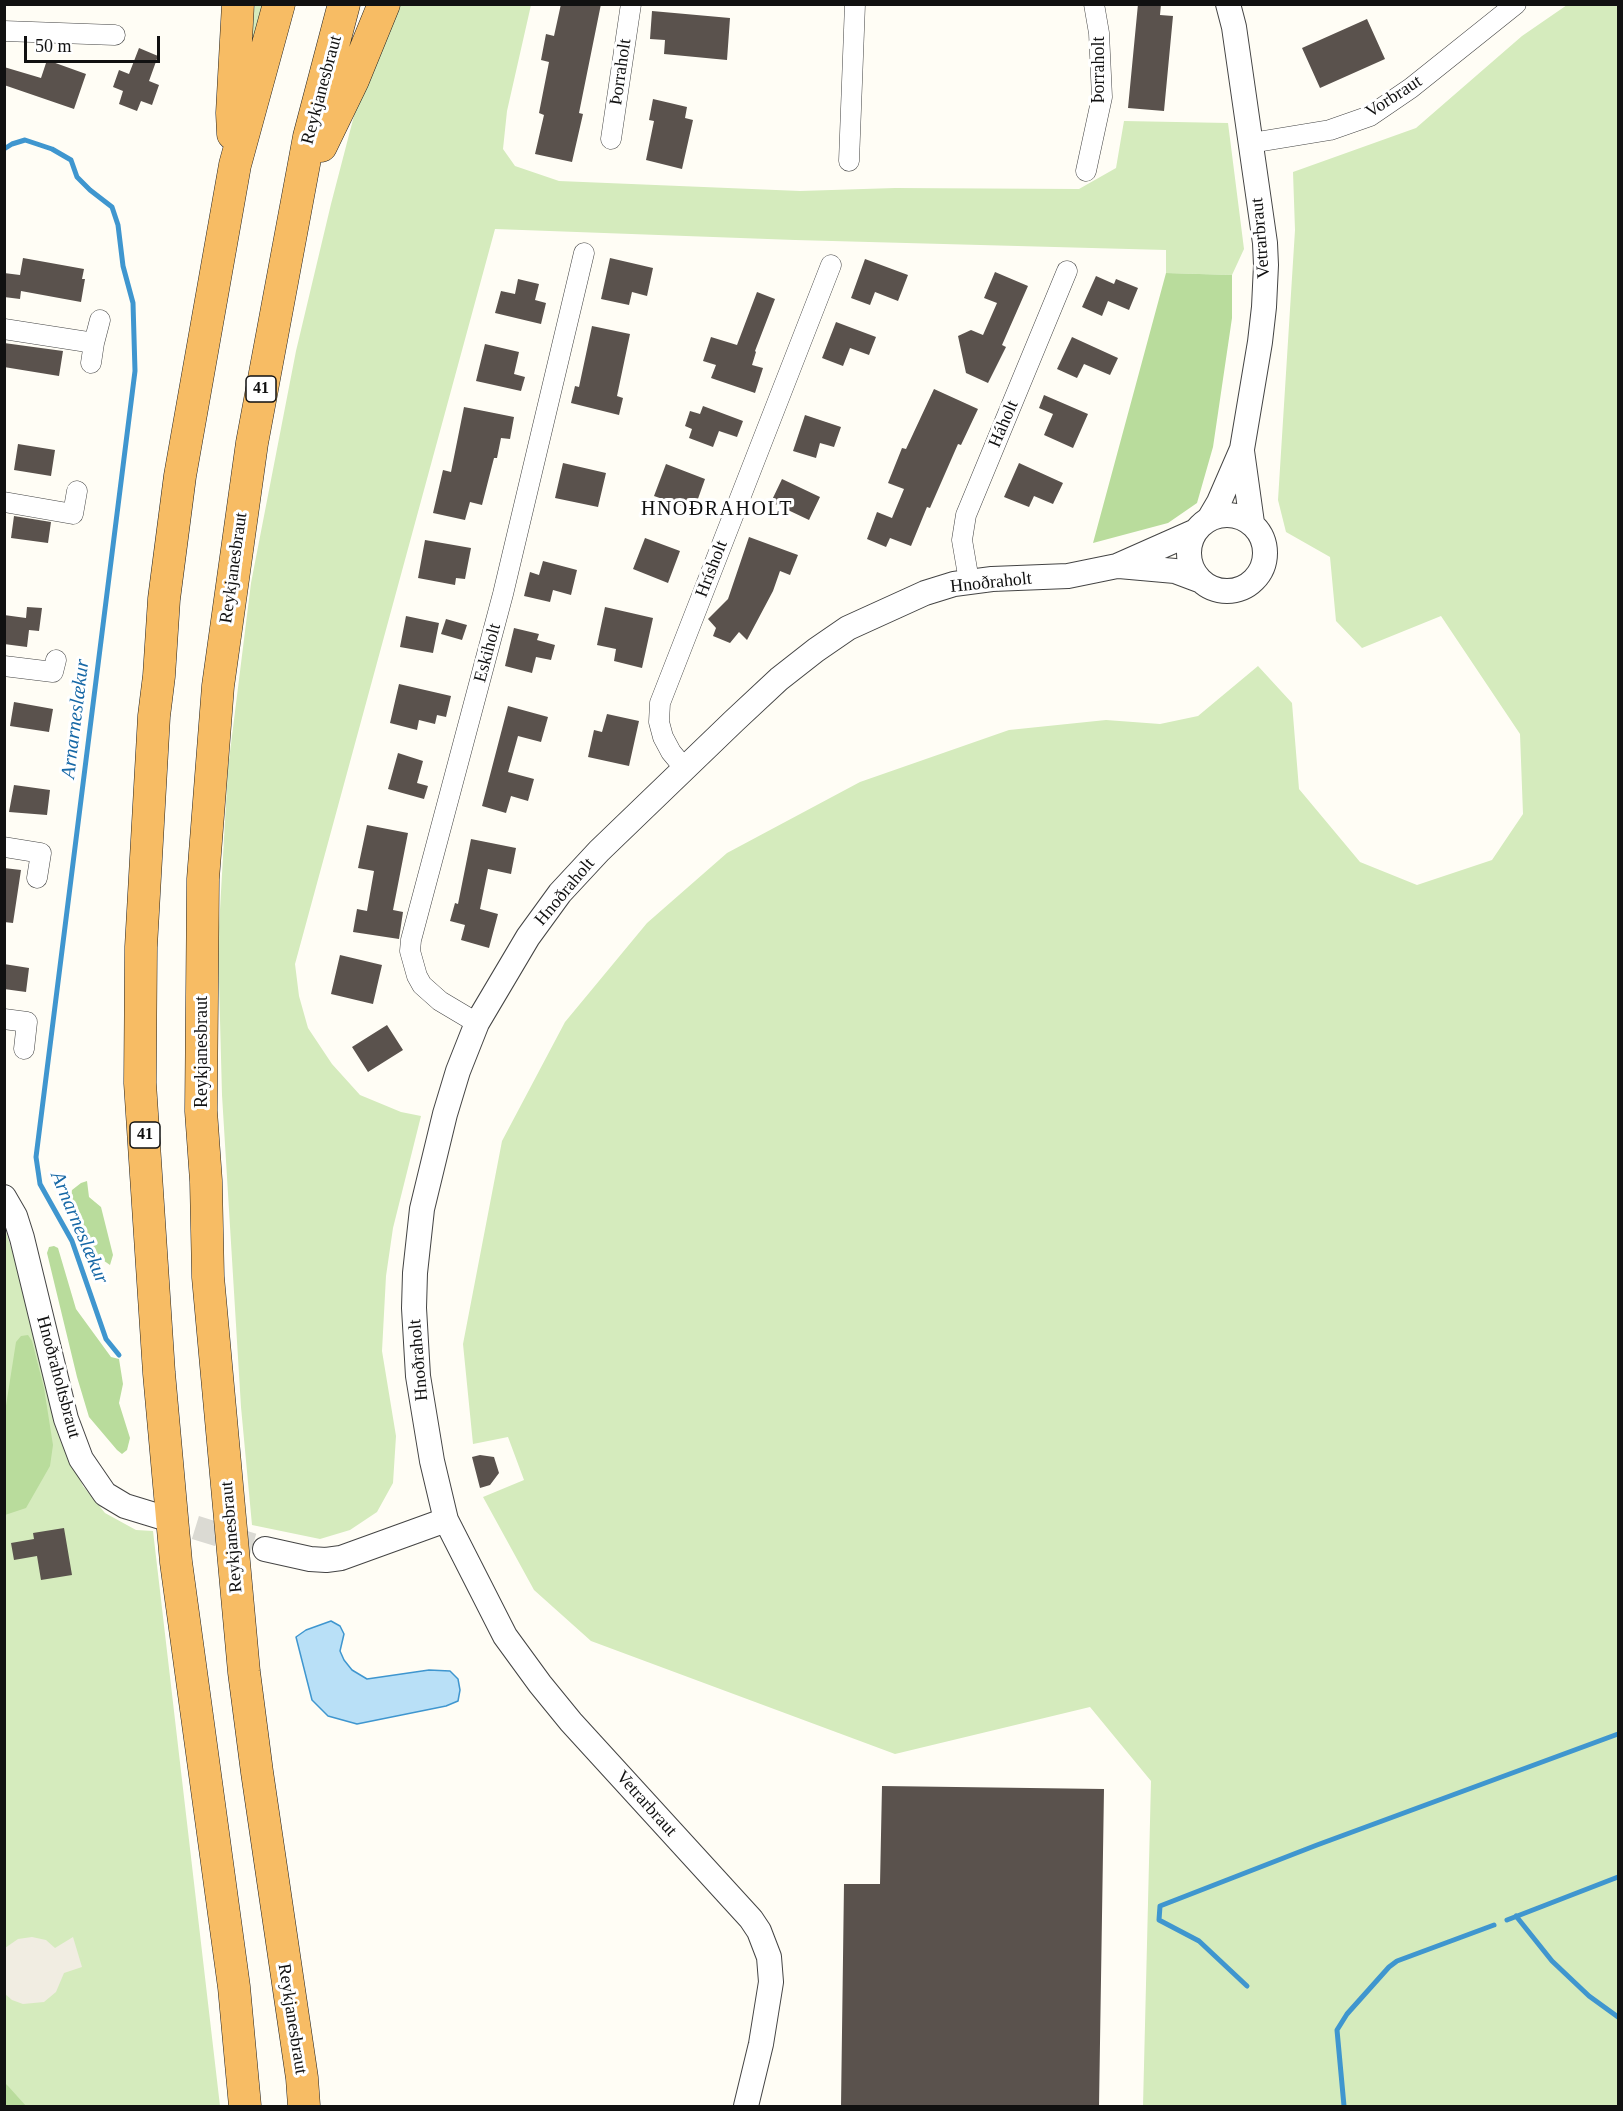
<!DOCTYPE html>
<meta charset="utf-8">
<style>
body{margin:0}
#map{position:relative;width:1623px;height:2111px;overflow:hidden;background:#fffdf5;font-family:"Times New Roman",serif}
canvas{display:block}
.frame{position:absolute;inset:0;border:6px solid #111;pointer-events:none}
.scale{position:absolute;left:24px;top:36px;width:136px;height:27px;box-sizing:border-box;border:3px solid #111;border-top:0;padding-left:8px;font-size:18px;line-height:21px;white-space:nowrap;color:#111;-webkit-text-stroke:4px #fff;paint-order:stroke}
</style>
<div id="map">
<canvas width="1623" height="2111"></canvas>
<div class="frame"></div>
<div class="scale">50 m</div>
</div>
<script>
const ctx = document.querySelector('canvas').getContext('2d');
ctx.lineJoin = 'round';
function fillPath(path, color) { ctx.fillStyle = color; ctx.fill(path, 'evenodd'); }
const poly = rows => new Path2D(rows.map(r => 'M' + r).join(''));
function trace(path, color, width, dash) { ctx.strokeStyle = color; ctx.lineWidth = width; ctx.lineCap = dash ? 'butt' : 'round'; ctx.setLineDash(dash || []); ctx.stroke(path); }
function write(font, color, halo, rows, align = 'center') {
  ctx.font = font + ' "Times New Roman",serif'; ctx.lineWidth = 6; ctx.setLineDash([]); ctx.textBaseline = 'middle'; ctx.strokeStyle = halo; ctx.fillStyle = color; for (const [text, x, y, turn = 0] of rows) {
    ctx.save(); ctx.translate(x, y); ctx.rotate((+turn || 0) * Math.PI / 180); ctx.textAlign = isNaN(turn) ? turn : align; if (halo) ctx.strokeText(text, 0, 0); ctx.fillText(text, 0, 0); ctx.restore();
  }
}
fillPath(poly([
 [255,5,265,5,244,68],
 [400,5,531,5,507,111,503,149,515,166,559,181,800,191,895,188,1079,189,1116,168,1124,121,1228,123,1244,249,1232,275,1166,273,1166,250,795,240,495,229,295,964,299,996,308,1028,332,1064,360,1095,401,1112,421,1116,393,1228,386,1276,382,1351,396,1436,393,1483,377,1512,350,1530,320,1539,252,1525,241,1407,222,1095,218,945,228,768,251,583,296,351,331,204,356,108],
 [1567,5,1618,5,1618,2106,1143,2106,1151,1781,1090,1707,895,1754,591,1641,534,1590,483,1497,524,1480,508,1437,473,1444,463,1344,502,1141,565,1022,647,923,727,853,860,782,1009,730,1106,720,1160,724,1198,716,1258,666,1292,703,1299,789,1360,862,1417,885,1492,860,1523,814,1520,734,1441,616,1362,648,1336,621,1330,557,1286,532,1278,500,1295,230,1293,172,1416,128,1522,36],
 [5,1229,29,1302,63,1442,83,1486,105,1513,136,1530,153,1531,220,2106,5,2106]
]), '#d5ebbd');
fillPath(poly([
 [1166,273,1232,275,1232,318,1213,447,1197,503,1168,523,1093,543],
 [87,1181,89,1197,101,1207,113,1255,110,1265,97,1256,88,1244,84,1230,76,1224,70,1205,72,1190,81,1183],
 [54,1246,58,1248,76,1309,111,1357,119,1359,123,1384,119,1403,130,1438,127,1450,122,1454,117,1450,89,1417,77,1377,47,1253,49,1247],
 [28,1335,32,1341,44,1388,53,1445,50,1466,26,1508,5,1515,5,1412,16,1342,21,1336],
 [5,2083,8,2086,26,2106,7,2106,5,2104]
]), '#b9dc9c');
fillPath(poly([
 [32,1937,46,1940,55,1948,73,1937,82,1967,64,1973,56,1992,44,2002,23,2004,12,2000,5,1994,5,1948,18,1939]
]), '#f1ede2');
const water = poly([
 [331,1621,340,1626,344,1634,340,1651,344,1660,352,1670,367,1679,429,1670,450,1671,458,1679,460,1690,458,1701,446,1706,357,1724,328,1716,312,1700,296,1637,306,1630,331,1621]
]);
fillPath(water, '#b9e0f7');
trace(water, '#3f96cf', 1.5);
trace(poly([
 [4,149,12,144,25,140,52,149,71,160,77,177,90,190,112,207,118,225,123,266,133,303,135,371,36,1157,40,1184,72,1241,106,1339,119,1355],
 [1516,1916,1552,1961,1589,1996,1618,2017],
 [1507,1920,1618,1877],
 [1247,1986,1199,1941,1159,1920,1160,1906,1317,1845,1618,1734],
 [1344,2106,1337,2030,1347,2014,1389,1967,1397,1961,1494,1925]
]), '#3f96cf', 5);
fillPath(poly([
 [561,4,601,4,579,113,583,114,572,162,535,154,544,115,539,113,549,62,541,60,546,34,554,36],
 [1138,4,1161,4,1160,15,1173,16,1164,111,1128,108],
 [652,11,730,18,727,60,664,54,665,40,650,39],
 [1367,19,1385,59,1320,88,1302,48],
 [139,48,158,56,149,81,159,85,152,105,141,101,137,111,119,104,123,91,113,87,119,70,129,74],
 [47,60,86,74,74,109,4,85,4,67,41,78],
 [653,99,687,107,685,118,693,120,682,169,646,160,654,121,649,120],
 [23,258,84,269,82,279,85,279,81,302,21,291,20,299,4,297,4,273,20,275],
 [610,258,653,268,647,296,632,292,629,305,601,299],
 [865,259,908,275,898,301,875,292,870,305,851,298],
 [995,272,1028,286,1002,345,1006,347,988,383,966,373,958,336,971,330,983,335,997,303,984,298],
 [1096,276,1114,284,1116,279,1138,288,1129,310,1108,301,1102,316,1082,307],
 [518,279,539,284,535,300,546,303,541,324,495,313,501,291,515,294],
 [757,292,775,299,755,351,756,352,752,365,763,368,755,393,711,378,716,365,703,361,711,337,737,345],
 [836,322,876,337,869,355,850,348,843,366,822,358],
 [592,326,630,334,617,396,623,398,619,415,571,403,575,386,579,387],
 [1072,337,1118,358,1110,375,1084,364,1077,378,1057,369],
 [4,343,63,351,59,376,4,367],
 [485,344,519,352,514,374,525,377,521,391,476,381],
 [934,389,978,409,961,445,958,444,930,508,927,507,911,546,890,538,886,547,867,539,877,512,892,518,904,489,888,483,902,448,906,449],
 [1044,395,1088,414,1073,448,1044,435,1053,414,1039,408],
 [703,406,743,421,737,437,719,431,713,447,689,438,692,429,685,426,690,411,700,414],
 [464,407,514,417,510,439,501,438,497,458,494,458,482,505,470,502,465,520,433,513,443,470,451,472],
 [805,415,841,427,834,447,820,443,816,458,793,451],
 [18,444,55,450,51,476,14,470],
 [563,463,606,473,598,507,555,498],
 [1019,463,1063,483,1053,504,1034,496,1029,507,1004,497],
 [666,464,705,479,694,510,654,496],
 [782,479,820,497,809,520,771,502],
 [14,516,51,522,48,543,11,538],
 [749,537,798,555,790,575,780,571,773,591,747,640,739,632,730,643,713,636,716,628,708,619,728,599],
 [645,538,680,551,668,583,633,569],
 [425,540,471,548,465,579,456,578,455,585,418,578],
 [543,561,577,570,571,595,553,590,550,602,524,596,530,572,539,575],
 [27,607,42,608,39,631,29,630,27,647,4,644,4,615,26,618],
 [605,607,653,618,642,668,614,661,616,649,597,645],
 [406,616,439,623,433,653,400,647],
 [446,619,467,625,462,640,441,634],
 [514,628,539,634,537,640,555,645,551,660,536,657,532,673,505,666],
 [399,684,451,696,446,717,437,715,435,724,419,720,417,730,390,723],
 [14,702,53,709,49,732,10,726],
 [508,706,548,717,541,742,518,736,508,772,534,779,528,801,511,796,506,813,482,806],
 [607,714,639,721,629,766,588,757,594,730,602,732],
 [398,753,423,761,417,783,428,786,424,799,388,789],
 [14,785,50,790,47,815,9,812],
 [367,825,408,833,393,910,403,912,399,939,353,932,357,909,367,911,374,871,358,868],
 [471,839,516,848,511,874,488,869,480,909,498,914,489,948,461,940,465,925,450,921,455,903,458,904],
 [4,868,21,870,13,923,4,922],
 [340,955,382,965,373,1004,331,994],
 [4,964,29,968,26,992,4,989],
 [387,1025,403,1050,368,1072,352,1047],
 [480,1455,494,1457,499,1473,490,1485,480,1488,472,1457],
 [64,1528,72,1575,41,1580,37,1556,14,1560,11,1543,34,1539,33,1533],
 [882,1786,1104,1789,1099,2106,841,2106,844,1884,880,1884]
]), '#5a524d');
trace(poly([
 [161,1517,265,1549]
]), '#dbdad3', 24, [24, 12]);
const minor = poly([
 [4,31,115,35],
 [611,139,631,4],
 [1251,143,1330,130,1370,116,1411,88,1516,4],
 [849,161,855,4],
 [1086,171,1102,97,1099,33,1094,4],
 [4,329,94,343,100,320],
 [91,363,94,343],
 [4,502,73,514,77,491],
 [969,581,962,540,966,515,1067,271],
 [4,666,53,672,56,660],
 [685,769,671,752,663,737,659,722,660,703,831,265],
 [4,847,41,853,37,878],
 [4,1019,27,1022,24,1049],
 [477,1023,440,1001,422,985,417,976,410,951,411,940,503,594,584,253]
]);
const tertiary = poly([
 [1242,451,1252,523],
 '1189 553a38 38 0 1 1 76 0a38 38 0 1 1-76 0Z',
 [1209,519,1219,502,1242,449,1260,342,1264,307,1266,265,1265,243,1234,27,1228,4],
 [1119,566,1175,571,1199,580],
 [4,1197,15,1216,22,1238,66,1419,81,1459,105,1494,125,1506,161,1517],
 [265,1549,310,1559,326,1560,341,1558,446,1520],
 [746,2106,761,2044,771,1982,769,1957,759,1931,751,1919,571,1722,540,1684,505,1636,446,1520,432,1461,418,1376,414,1308,415,1273,422,1209,445,1114,458,1071,477,1023,528,937,560,893,599,851,734,721,779,679,816,650,848,628,925,593,954,584,992,579,1068,576,1117,566,1196,531]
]);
const trunk = poly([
 [233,134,232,113,238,4],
 [321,146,353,80,384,4],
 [245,2106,234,1987,176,1562,159,1373,140,1083,141,947,154,716,159,676,164,599,180,476,235,165,279,4],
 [304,2106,302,2078,257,1772,244,1672,208,1277,206,1181,201,1111,203,879,218,686,252,443,309,137,344,4]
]);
trace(minor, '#444', 21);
trace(tertiary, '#444', 26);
trace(trunk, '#222', 33);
trace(minor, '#fff', 20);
trace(tertiary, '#fff', 24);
trace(trunk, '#f7bc64', 32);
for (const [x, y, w] of [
 [261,389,30],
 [145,1135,30]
]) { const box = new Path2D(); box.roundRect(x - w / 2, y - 13, w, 26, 4.5); ctx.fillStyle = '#fff'; ctx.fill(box); trace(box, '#111', 1.5); }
write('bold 16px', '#111', null, [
 ["41",261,389],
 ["41",145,1135]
]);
write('18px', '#111', '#fff', [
 ["Þorraholt",1099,70,-90],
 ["Þorraholt",621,72,-82],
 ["Reykjanesbraut",322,90,-75],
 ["Vorbraut",1394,97,-33],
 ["Vetrarbraut",1261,238,-95],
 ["Háholt",1004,424,-67],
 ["Reykjanesbraut",234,568,-82],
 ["Hrísholt",712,569,-69],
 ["Hnoðraholt",991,583,-6],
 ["Eskiholt",488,653,-75],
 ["Hnoðraholt",565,892,-50],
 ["Reykjanesbraut",202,1052,-90],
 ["Hnoðraholt",419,1360,-95],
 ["Hnoðraholtsbraut",58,1377,75],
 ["Reykjanesbraut",232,1537,-95],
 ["Vetrarbraut",646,1804,48],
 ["Reykjanesbraut",292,2019,81]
]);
ctx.letterSpacing = '1.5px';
write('20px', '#111', '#fff', [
 ["HNOÐRAHOLT",717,510]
]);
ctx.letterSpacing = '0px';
write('italic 20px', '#1768a6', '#fff', [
 ["Arnarneslækur",76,719,-83],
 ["Arnarneslækur",79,1228,67]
]);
</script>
